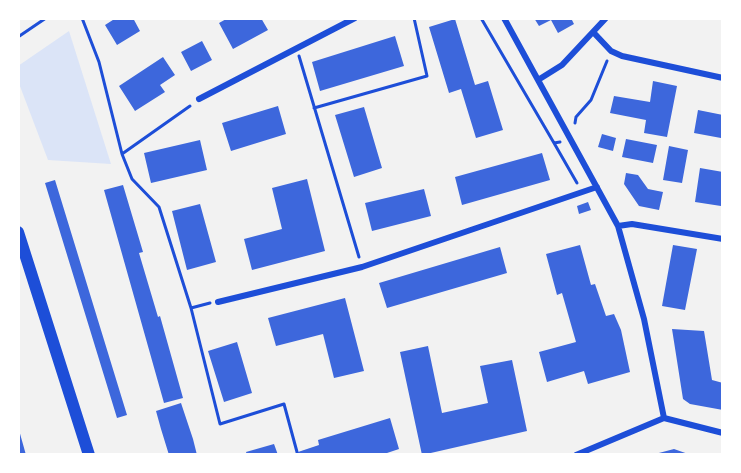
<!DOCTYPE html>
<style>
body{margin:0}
#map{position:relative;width:741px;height:473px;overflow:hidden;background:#f2f2f2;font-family:"Archivo Narrow",sans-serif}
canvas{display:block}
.frame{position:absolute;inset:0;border:20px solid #fff;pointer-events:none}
</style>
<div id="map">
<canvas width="741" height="473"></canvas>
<div class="frame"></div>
</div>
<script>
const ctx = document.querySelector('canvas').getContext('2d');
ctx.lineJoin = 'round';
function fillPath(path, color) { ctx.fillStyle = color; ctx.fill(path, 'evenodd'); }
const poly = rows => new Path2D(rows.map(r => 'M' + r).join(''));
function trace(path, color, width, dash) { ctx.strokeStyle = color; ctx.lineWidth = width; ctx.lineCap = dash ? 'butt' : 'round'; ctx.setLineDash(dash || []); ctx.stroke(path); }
fillPath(poly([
 [69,31,111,164,48,160,18,81,18,66]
]), '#dbe4f7');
fillPath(poly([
 [116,18,133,18,140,31,117,45,105,25],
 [228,18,261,18,268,30,233,49,219,23],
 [534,18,571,18,574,24,558,33,551,20,539,26],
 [455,19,475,85,488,81,503,130,476,138,461,89,449,93,429,27],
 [395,36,404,66,320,91,312,62],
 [202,41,212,60,191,71,181,52],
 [163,57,175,75,160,85,165,92,135,111,119,86],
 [653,81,677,86,667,137,644,133,646,120,610,113,614,96,650,102],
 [278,106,286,134,231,151,222,123],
 [364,107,382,168,354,177,335,115],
 [698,110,723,115,721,138,694,133],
 [602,134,616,138,613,151,598,147],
 [626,139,657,145,653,163,622,157],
 [200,140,207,170,151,183,144,153],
 [669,146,688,150,682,183,663,180],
 [542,153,550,180,462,205,455,177],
 [700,168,723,172,721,206,695,202],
 [626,173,638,175,648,189,663,192,659,210,639,206,624,184],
 [307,179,325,251,252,270,244,239,282,229,272,188],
 [55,180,127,415,117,418,45,183],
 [123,185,143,252,139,253,158,317,160,316,183,398,164,403,104,190],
 [424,189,431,216,372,231,365,203],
 [588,202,591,210,579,214,577,206],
 [200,204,216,262,187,270,172,211],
 [580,245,591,285,595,284,606,316,614,314,621,330,630,372,588,384,584,371,547,382,539,352,576,342,562,293,557,295,546,254],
 [673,245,697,249,685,310,662,306],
 [500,247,507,273,387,308,379,283],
 [345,298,364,371,334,378,323,334,276,346,268,318],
 [672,329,704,331,712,380,723,383,723,410,690,404,683,399],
 [237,342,252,393,224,402,208,351],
 [428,346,442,413,488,403,480,366,512,360,527,431,422,455,400,352],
 [181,403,193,439,197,455,169,455,161,429,156,411],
 [390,418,399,449,381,455,289,455,319,445,318,440],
 [18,430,19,430,26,455,18,455],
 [274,444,278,455,247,455,246,452],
 [674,449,691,455,655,455,655,454]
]), '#3d67dc');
trace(poly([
 [82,18,99,62,122,154,190,106],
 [481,18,554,143,560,142],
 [18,37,46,18],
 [299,56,359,257],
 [314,108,427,76,414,18],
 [575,123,576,117,591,100,607,61],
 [554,143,577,183],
 [122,154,132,179,159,207,191,308,220,424,284,404,297,452],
 [191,308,210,303]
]), '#1d4ed8', 3);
trace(poly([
 [504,18,618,226,644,319,664,418],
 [594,33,611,51,622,56,723,78],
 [538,80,562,65,606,18],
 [199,99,355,18],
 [618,226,632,224,723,239],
 [218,302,362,267,597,187],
 [576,455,664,418,723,433]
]), '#1d4ed8', 6);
trace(poly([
 [18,232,89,455]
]), '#1d4ed8', 12);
</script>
